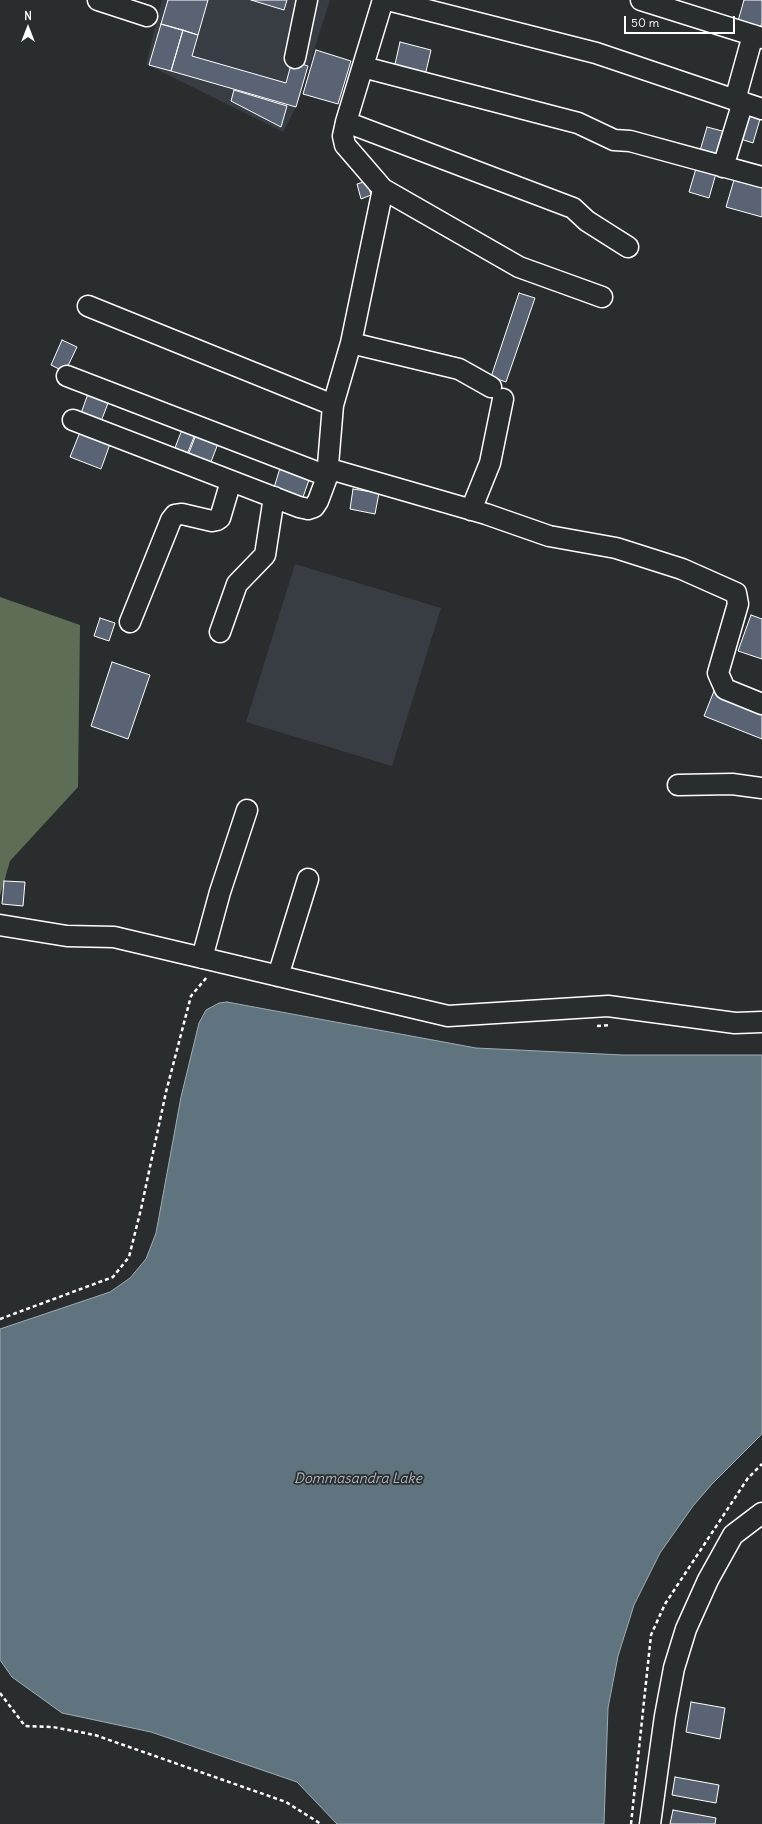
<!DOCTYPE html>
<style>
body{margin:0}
#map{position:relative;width:762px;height:1824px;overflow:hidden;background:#2a2d2e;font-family:Delius,sans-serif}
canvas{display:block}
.north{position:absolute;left:8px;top:8px;width:40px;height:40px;-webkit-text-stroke:3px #2a2d2e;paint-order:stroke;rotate:0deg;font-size:11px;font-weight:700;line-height:16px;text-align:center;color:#fff}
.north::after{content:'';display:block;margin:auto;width:14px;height:18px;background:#fff;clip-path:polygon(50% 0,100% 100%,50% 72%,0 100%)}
.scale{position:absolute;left:624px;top:16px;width:111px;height:18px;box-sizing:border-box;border:2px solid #fff;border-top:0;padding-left:5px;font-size:12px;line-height:14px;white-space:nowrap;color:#fff;-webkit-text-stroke:3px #2a2d2e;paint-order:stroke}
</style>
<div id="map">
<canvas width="762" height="1824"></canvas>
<div class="north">N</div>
<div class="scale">50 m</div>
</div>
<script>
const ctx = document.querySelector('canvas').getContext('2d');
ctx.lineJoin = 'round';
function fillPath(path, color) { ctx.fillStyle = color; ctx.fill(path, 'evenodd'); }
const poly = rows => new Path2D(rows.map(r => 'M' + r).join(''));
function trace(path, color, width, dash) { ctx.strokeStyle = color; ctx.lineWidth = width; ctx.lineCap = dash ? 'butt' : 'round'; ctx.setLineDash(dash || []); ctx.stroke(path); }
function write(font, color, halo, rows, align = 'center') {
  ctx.font = font + ' Delius,sans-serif'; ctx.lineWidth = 3.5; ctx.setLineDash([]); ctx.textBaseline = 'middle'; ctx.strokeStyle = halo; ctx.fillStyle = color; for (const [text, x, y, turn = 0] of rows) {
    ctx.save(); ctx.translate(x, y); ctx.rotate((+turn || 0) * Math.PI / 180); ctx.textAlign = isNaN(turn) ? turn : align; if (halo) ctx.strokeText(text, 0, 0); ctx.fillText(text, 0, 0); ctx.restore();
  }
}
fillPath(poly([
 [162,0,330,0,296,107,283,132,146,64],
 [295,564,441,608,392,766,246,722]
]), '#383d43');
fillPath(poly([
 [0,597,80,625,78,787,10,861,0,896]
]), '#5e6d55');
const water = poly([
 [227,1002,476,1048,623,1055,762,1055,762,1434,712,1484,693,1506,660,1553,634,1605,618,1656,608,1708,604,1824,337,1824,297,1782,151,1732,62,1713,12,1677,0,1660,0,1329,110,1292,130,1278,146,1259,156,1233,181,1097,199,1023,206,1010,219,1003,227,1002]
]);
fillPath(water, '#607480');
trace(water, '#a0acb3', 1);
const building = poly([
 [168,0,208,0,198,35,161,24,168,0],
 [251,0,287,0,284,10,251,0],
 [744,0,762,0,762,23,760,28,738,21,744,0],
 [161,24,183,30,171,71,149,65,161,24],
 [183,30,198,35,192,56,286,83,292,61,308,66,296,107,171,71,183,30],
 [400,42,431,50,424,80,393,73,400,42],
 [316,50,351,61,338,104,303,94,316,50],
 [234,90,287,106,281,127,231,101,234,90],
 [741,114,760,119,753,143,734,137,741,114],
 [707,127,726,132,717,159,699,154,707,127],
 [697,165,717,170,709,198,689,192,697,165],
 [736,173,762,181,762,217,726,207,736,173],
 [367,181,371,195,361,199,357,184,367,181],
 [519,293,535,298,506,382,491,377,519,293],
 [62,340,77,347,65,372,51,365,62,340],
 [89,391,110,398,100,424,80,416,89,391],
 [183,427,196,432,186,457,173,453,183,427],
 [80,432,110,444,101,469,70,457,80,432],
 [197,432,219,441,209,467,187,458,197,432],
 [280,468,310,477,302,500,273,491,280,468],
 [353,489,379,493,375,514,350,509,353,489],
 [751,615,762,619,762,659,738,651,751,615],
 [100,618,115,623,109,641,94,636,100,618],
 [112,662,150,675,128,739,91,726,112,662],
 [716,686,762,705,762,739,704,716,716,686],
 [4,881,25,882,23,906,2,904,4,881],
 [691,1702,725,1708,720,1739,686,1732,691,1702],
 [675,1777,719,1785,716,1803,672,1795,675,1777],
 [673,1810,716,1818,715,1824,670,1824,673,1810]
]);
fillPath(building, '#5a6374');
trace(building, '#fff', 1);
const minor = poly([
 [98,0,147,16],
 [383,0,346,122,343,136,345,145,383,189,519,267,602,297],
 [388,0,596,53,762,109],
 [641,0,762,38],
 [295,58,307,0],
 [363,67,578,123,614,140,630,141,762,177],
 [735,100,753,35],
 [346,122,573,208,587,221,628,247],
 [723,167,743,102],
 [383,189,351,343,333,405,328,465,330,469,486,514,549,536,616,548,682,569,736,593,738,604,718,673,725,689,762,704],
 [88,306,333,405],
 [351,343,459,369,491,387],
 [67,376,327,476],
 [73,420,299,507,308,509,314,507,318,501,330,469],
 [471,510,490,463,503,399],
 [130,622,171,520,175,515,182,514,212,521,217,520,220,518,231,481],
 [220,632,237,584,265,555,274,497],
 [678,785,732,784,762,788],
 [0,925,67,936,114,937,448,1016,608,1006,735,1023,762,1022],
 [202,958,220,892,247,810],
 [278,976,308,879],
 [650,1824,665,1716,674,1668,686,1629,708,1580,733,1535,762,1513]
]);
trace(minor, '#fff', 23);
trace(poly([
 [597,1026,610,1025],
 [0,1319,113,1277,129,1257,141,1209,166,1092,191,996,207,977],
 [0,1693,25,1726,53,1727,95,1735,286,1802,321,1824],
 [631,1824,651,1635,665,1604,748,1478,762,1464]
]), '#fff', 2.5, [4, 3]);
trace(minor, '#2a2d2e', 20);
write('italic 14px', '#b0bac0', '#2a2d2e', [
 ["Dommasandra Lake",358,1479]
]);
</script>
